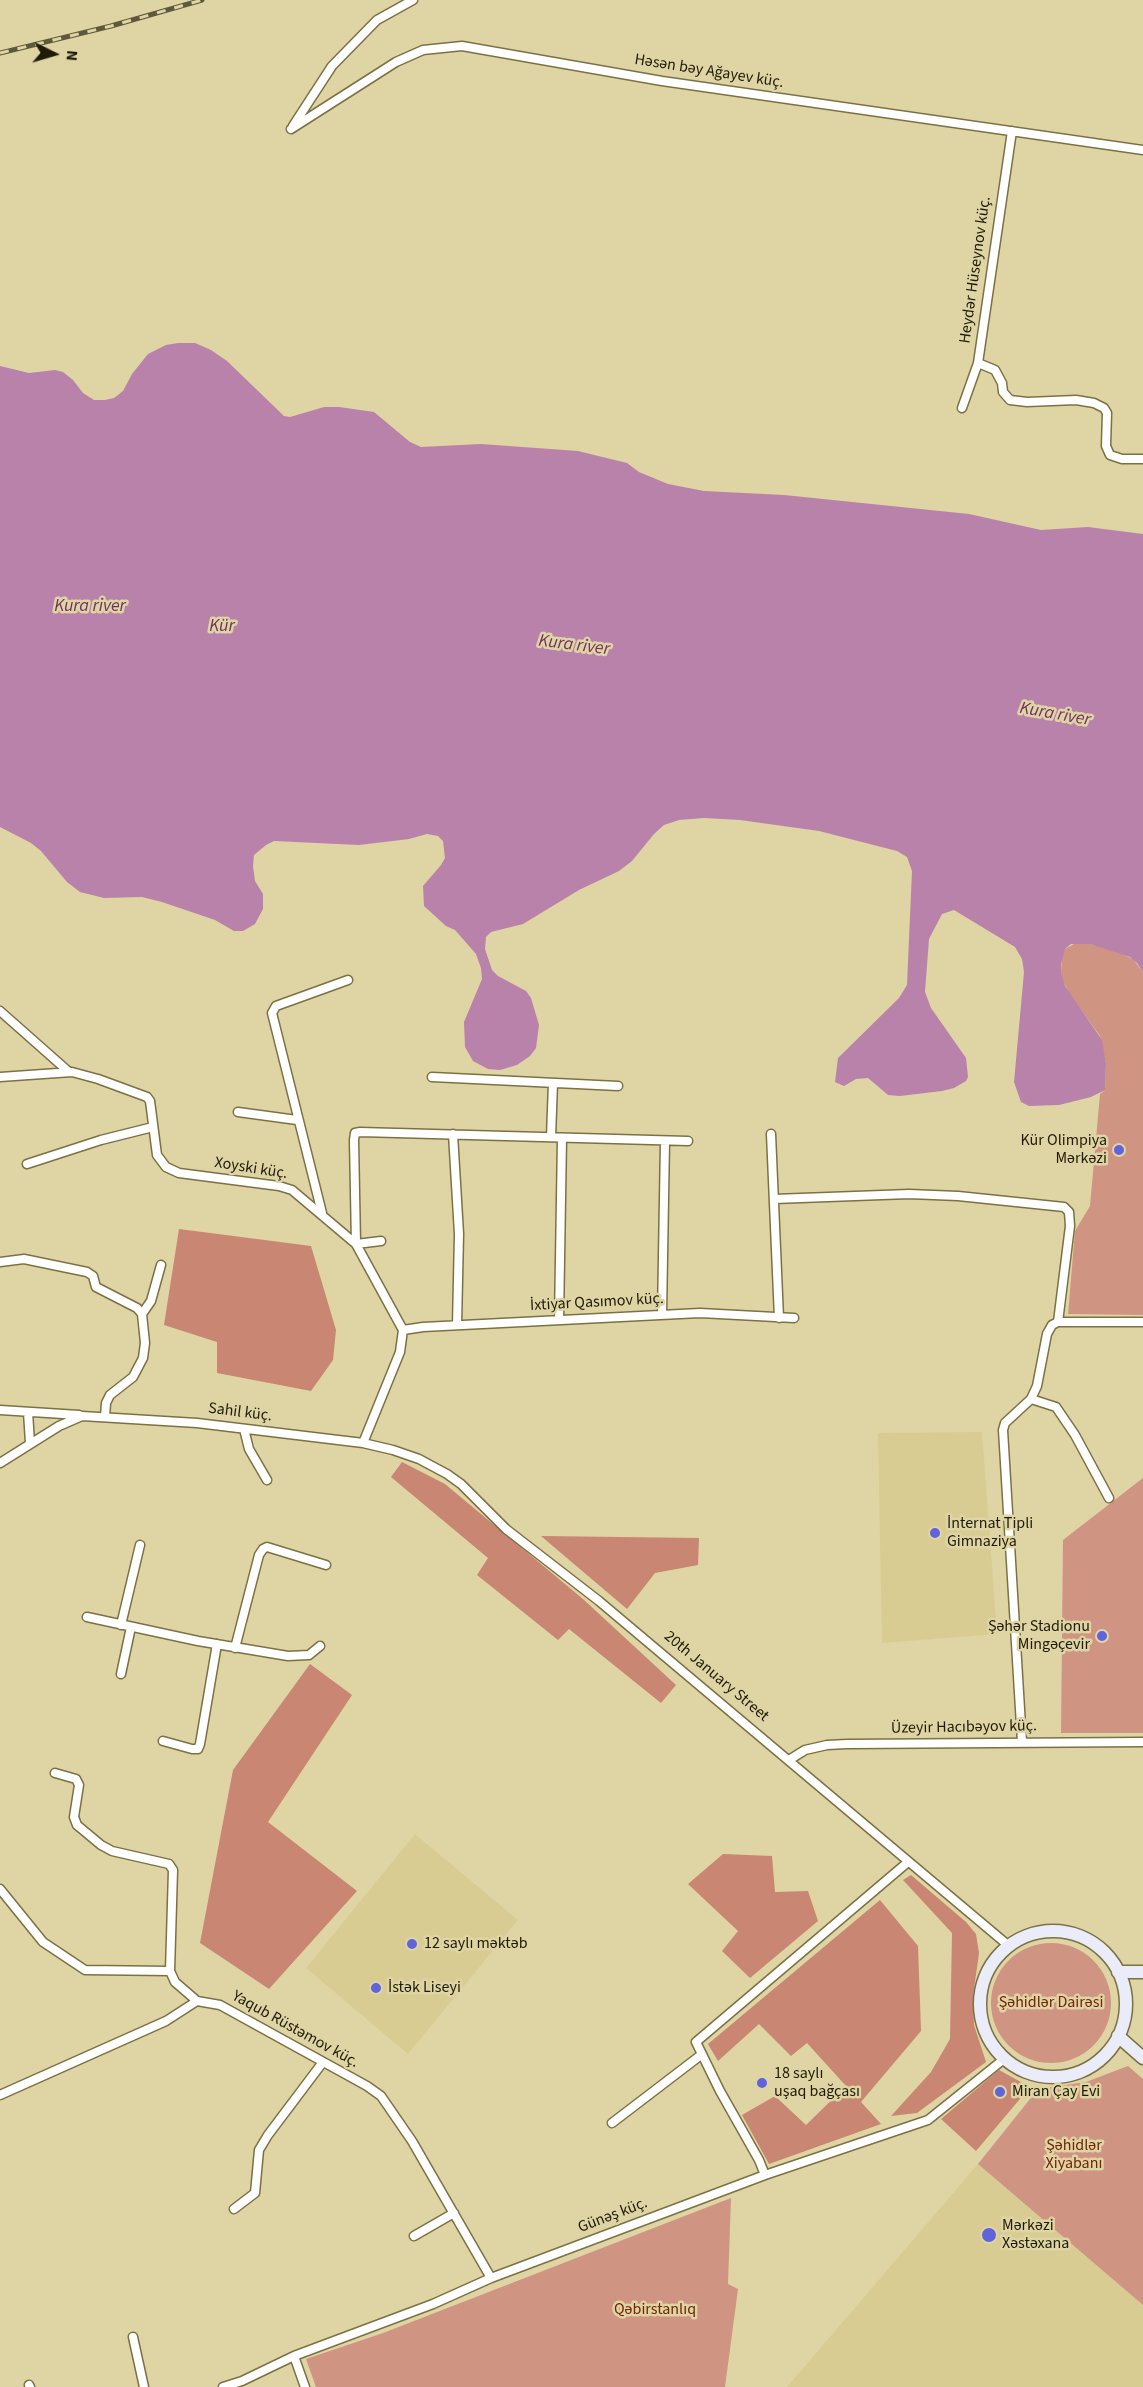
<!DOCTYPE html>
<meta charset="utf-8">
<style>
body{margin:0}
#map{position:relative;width:1143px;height:2387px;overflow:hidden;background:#dfd4a3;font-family:"Source Sans 3",sans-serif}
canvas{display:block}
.north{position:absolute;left:24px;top:24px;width:60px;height:60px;-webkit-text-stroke:4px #dfd4a3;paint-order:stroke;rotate:95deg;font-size:16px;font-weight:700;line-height:24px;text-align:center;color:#1f1b08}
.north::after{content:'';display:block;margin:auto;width:21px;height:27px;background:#1f1b08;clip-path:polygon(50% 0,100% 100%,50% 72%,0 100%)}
</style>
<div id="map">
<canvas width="1143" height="2387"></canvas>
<div class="north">N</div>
</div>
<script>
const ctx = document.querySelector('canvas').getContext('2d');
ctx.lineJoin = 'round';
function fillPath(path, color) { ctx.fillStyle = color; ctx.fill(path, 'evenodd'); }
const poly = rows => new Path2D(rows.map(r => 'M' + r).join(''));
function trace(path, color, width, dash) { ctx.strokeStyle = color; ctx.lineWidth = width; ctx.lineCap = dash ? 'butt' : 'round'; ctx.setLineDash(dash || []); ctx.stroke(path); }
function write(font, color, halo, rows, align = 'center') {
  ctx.font = font + ' "Source Sans 3",sans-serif'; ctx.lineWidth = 5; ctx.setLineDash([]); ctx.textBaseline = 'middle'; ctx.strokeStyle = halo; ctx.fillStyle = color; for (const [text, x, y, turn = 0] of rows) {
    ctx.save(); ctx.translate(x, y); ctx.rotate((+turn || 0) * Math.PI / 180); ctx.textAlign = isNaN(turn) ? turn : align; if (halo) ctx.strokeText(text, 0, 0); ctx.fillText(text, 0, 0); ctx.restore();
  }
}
fillPath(poly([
 [982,1432,997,1634,882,1643,878,1433],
 [415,1834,518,1920,408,2054,306,1968],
 [978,2164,1143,2305,1143,2387,787,2387]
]), '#d9cc93');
fillPath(poly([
 [1076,943,1090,944,1115,951,1133,959,1143,972,1143,1315,1068,1314,1075,1231,1090,1206,1100,1094,1105,1090,1106,1064,1100,1036,1069,993,1063,981,1061,972,1062,955,1065,949],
 [1143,1478,1143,1733,1061,1733,1063,1540],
 '991 2003a60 60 0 1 1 120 0a60 60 0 1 1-120 0Z',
 [1128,2066,1143,2079,1143,2305,978,2164,1038,2089,1086,2082],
 [731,2198,728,2284,738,2289,725,2387,316,2387,306,2359,383,2333]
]), '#d09483');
fillPath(poly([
 [179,1229,311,1246,336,1330,333,1360,311,1391,217,1373,217,1342,164,1325],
 [402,1462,445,1484,583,1599,676,1685,661,1703,569,1629,558,1640,477,1575,488,1558,391,1477],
 [541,1536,699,1538,698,1565,655,1573,627,1609],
 [310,1664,352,1695,268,1822,357,1891,269,1989,200,1943,233,1770],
 [723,1854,772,1856,775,1892,808,1891,818,1921,750,1978,722,1951,738,1931,688,1884],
 [911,1875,966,1922,976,1934,979,1953,973,1996,974,2025,986,2062,917,2113,891,2116,931,2072,950,2039,952,1933,903,1880],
 [880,1900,918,1946,921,2031,861,2102,881,2124,769,2164,742,2115,775,2096,806,2125,846,2086,807,2043,791,2056,759,2024,718,2061,708,2044],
 [999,2070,1030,2087,976,2151,941,2119]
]), '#c88673');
fillPath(poly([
 [178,343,195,343,211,350,227,361,284,416,290,417,324,407,339,407,374,412,410,442,421,447,481,444,578,451,627,463,639,472,668,484,704,491,784,495,969,514,1041,530,1088,527,1143,534,1143,972,1137,963,1130,957,1090,944,1071,944,1065,949,1061,964,1061,972,1065,986,1102,1040,1106,1064,1105,1090,1091,1097,1059,1105,1029,1106,1021,1102,1014,1082,1024,972,1022,959,1015,947,954,910,942,914,929,939,925,992,931,1008,966,1058,968,1077,966,1081,954,1088,942,1091,900,1096,888,1095,868,1078,856,1079,844,1086,835,1082,838,1058,899,998,907,985,912,871,907,857,897,851,819,831,740,820,704,818,679,820,664,825,654,834,632,861,619,871,579,890,523,924,491,932,486,937,485,949,492,970,498,976,526,991,531,998,539,1025,536,1048,530,1056,517,1065,500,1070,488,1069,473,1061,465,1047,464,1022,482,979,481,968,476,954,455,930,446,926,424,906,423,886,441,865,445,858,443,841,438,836,427,834,409,839,359,845,274,841,266,845,254,855,253,866,255,881,263,894,263,909,255,924,243,931,234,931,215,920,162,902,142,897,104,898,80,892,67,882,41,851,31,843,0,827,0,366,29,373,55,370,63,372,73,380,83,393,94,400,105,400,114,398,123,391,132,374,148,354,166,345]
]), '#b982aa');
const minor = poly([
 [293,126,332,66,377,20,413,0],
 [291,129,396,62,423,50,462,46,662,81,1143,150],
 [1012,131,978,363,995,370,1002,383,1003,392,1010,400,1027,402,1076,400,1094,403,1104,408,1107,413,1106,446,1110,455,1122,459,1143,459],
 [962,408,978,363],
 [0,1011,69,1072],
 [0,1077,72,1072,98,1079,147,1097,150,1101,157,1155,166,1167,179,1173,279,1186,292,1190,356,1244,403,1330,400,1352,363,1443],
 [432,1077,618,1086],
 [238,1112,297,1120],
 [453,1134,459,1234,457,1325],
 [771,1134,779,1318],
 [551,1137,553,1083],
 [27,1164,101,1140,153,1127],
 [774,1199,909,1194,958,1196,1064,1207,1069,1212,1070,1226,1058,1322],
 [322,1213,272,1013,276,1006,348,980],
 [381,1241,356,1244,354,1140,355,1133,360,1132,688,1141],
 [0,1262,24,1259,87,1272,93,1276,96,1287,137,1308,142,1314,145,1343,143,1358,133,1377,110,1395,106,1403,105,1417],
 [142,1314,151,1301,161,1265],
 [662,1315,665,1141],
 [559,1320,562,1138],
 [403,1330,423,1327,700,1313,794,1318],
 [1031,1399,1056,1407,1075,1435,1109,1498],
 [0,1410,79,1415],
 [28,1412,30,1443],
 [244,1429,249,1449,267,1480],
 [0,1463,59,1426,82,1416,197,1423,363,1443,393,1450,419,1459,447,1474,461,1484,506,1529,599,1601,1009,1946],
 [87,1617,198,1641,288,1656,309,1655,320,1646],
 [121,1625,140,1545],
 [235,1648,259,1555,263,1549,267,1547,326,1565],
 [121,1674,131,1627],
 [163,1741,192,1749,198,1749,200,1744,217,1644],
 [1022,1742,1003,1430,1005,1423,1031,1399,1037,1386,1047,1334,1052,1325,1058,1322,1143,1322],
 [789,1760,805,1750,827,1745,847,1744,1143,1742],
 [55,1773,76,1779,79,1785,74,1817,77,1825,101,1845,112,1851,169,1864,173,1870,170,1971],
 [0,1889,43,1942,85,1970,170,1971,175,1982,197,2001],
 [0,2095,166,2021,197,2001,220,2005,367,2086,381,2096,412,2141,491,2278],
 [612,2123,701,2055],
 [765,2175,759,2160,720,2091,696,2042,908,1862],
 [234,2209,255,2193,259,2150,268,2135,323,2062],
 [414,2236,454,2213],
 [133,2337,144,2387],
 [294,2356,305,2387],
 [29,2385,30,2387],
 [223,2387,242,2381,294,2356,433,2304,491,2278,765,2175,928,2120,1004,2059]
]);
const secondary = poly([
 '980 2004a73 73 0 1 1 146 0a73 73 0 1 1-146 0Z',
 [1118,1972,1143,1972],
 [1118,2036,1143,2058]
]);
trace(minor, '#7c7143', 11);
trace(secondary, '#7c7143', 15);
trace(minor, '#fff', 8);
trace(secondary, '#eaecfa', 12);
const rail = poly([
 [0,53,111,26,202,0]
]);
trace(rail, '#5f593c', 5);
trace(rail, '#dfd4a3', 3, [9]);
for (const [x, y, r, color] of [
 [1119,1150,6,"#5f64dc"],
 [935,1533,6,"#5f64dc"],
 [1102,1636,6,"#5f64dc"],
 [412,1944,6,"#5f64dc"],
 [376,1988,6,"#5f64dc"],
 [762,2083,6,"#5f64dc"],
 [1000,2092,6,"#5f64dc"],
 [989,2235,8,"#5f64dc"]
]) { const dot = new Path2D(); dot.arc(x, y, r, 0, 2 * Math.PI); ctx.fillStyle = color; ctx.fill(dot); trace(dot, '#dfd4a3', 2); }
write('16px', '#1f1b08', '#dfd4a3', [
 ["Həsən bəy Ağayev küç.",709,72,9],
 ["Heydər Hüseynov küç.",976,270,-82],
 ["Xoyski küç.",251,1169,9],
 ["İxtiyar Qasımov küç.",597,1303,-3],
 ["Sahil küç.",240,1413,7],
 ["20th January Street",716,1677,40],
 ["Üzeyir Hacıbəyov küç.",964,1728,-1],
 ["Yaqub Rüstəmov küç.",295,2030,29],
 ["Günəş küç.",613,2216,-21]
]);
write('16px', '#1f1b08', '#dfd4a3', [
 ["Kür Olimpiya",1107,1141,"right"],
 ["Mərkəzi",1107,1159,"right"],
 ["İnternat Tipli",947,1524],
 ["Gimnaziya",947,1542],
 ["Şəhər Stadionu",1090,1627,"right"],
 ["Mingəçevir",1090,1645,"right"],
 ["12 saylı məktəb",424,1944],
 ["İstək Liseyi",388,1988],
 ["18 saylı",774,2074],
 ["uşaq bağçası",774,2092],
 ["Miran Çay Evi",1012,2092],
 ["Mərkəzi",1002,2226],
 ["Xəstəxana",1002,2244]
], 'left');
write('16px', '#722308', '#dfd4a3', [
 ["Şəhidlər Dairəsi",1051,2003],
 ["Şəhidlər",1074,2146],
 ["Xiyabanı",1074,2164],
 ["Qəbirstanlıq",655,2310]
]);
write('italic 18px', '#732f63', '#dfd4a3', [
 ["Kura river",90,607],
 ["Kür",222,627],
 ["Kura river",574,646,7],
 ["Kura river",1055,715,10]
]);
</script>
